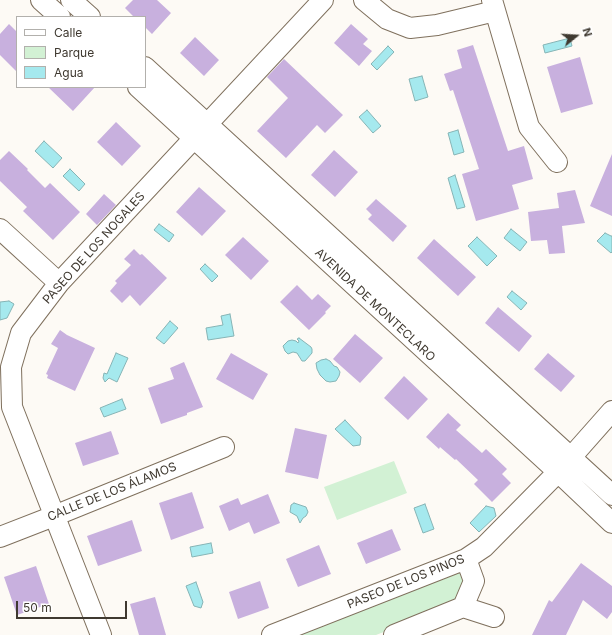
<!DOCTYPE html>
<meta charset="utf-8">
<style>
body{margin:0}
#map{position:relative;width:612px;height:635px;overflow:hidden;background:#fdfaf5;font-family:Inter,sans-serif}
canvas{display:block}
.legend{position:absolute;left:16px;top:16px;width:130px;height:72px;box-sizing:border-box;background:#fff;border:1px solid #b2b0ac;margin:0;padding:5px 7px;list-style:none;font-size:12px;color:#3f3930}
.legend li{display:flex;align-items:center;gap:8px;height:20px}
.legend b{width:20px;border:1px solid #b2b0ac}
.north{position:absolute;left:556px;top:16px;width:40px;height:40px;-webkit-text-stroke:3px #fff;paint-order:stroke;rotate:72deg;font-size:11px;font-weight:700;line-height:16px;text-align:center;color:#3f3930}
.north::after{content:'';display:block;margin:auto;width:14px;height:18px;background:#3f3930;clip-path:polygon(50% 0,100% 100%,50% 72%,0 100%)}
.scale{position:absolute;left:16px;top:601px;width:111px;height:18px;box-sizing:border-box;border:2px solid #3f3930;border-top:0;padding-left:5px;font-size:12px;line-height:14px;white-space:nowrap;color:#3f3930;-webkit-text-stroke:3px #fff;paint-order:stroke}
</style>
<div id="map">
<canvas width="612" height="635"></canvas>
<ul class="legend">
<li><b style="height:5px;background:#fff"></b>Calle</li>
<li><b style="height:11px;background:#d2f1d4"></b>Parque</li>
<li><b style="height:11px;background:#a5e9ee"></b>Agua</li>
</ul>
<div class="north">N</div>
<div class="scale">50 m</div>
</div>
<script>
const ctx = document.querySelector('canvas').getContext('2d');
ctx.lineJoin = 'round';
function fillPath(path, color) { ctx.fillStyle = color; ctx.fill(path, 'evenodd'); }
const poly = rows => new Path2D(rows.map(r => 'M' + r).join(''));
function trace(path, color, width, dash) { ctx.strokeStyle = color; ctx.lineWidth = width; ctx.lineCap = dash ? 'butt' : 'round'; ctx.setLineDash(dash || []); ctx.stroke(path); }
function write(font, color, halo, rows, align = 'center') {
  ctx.font = font + ' Inter,sans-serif'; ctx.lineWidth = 3.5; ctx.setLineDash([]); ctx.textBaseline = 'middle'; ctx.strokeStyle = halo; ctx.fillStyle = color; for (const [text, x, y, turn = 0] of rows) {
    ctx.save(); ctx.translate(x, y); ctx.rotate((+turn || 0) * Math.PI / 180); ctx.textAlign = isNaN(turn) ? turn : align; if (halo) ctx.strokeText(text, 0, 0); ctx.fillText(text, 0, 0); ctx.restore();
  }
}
fillPath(poly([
 [394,461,407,493,337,520,324,487],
 [462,568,466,579,463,589,452,605,376,635,293,635]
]), '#d2f1d4');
const water = poly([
 [570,38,572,46,545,53,543,45,570,38],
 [388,46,394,52,377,70,371,64,388,46],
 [422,76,428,97,415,101,409,79,422,76],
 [367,110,381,126,373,133,359,117,367,110],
 [458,130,464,152,454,155,448,133,458,130],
 [44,141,62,158,53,168,35,151,44,141],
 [70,169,85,184,79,191,63,176,70,169],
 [455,175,465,207,457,209,448,178,455,175],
 [159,224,174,235,169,242,154,230,159,224],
 [511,229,527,242,520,251,504,238,511,229],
 [605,233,611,236,612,236,612,252,611,253,597,241,605,233],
 [477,237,497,256,487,266,468,246,477,237],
 [205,264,218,276,212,282,200,269,205,264],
 [512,291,527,303,521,310,507,297,512,291],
 [9,301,14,304,7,318,0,320,0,302,9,301],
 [230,314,234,336,208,340,206,328,223,325,221,316,230,314],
 [170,321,178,328,164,344,156,338,170,321],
 [299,338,311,347,312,349,312,353,305,361,302,361,297,353,293,352,288,354,285,351,283,346,288,341,292,340,296,341,298,343,299,341,297,339,299,338],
 [116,353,128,358,117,382,109,378,105,382,103,378,104,373,107,374,116,353],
 [326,359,330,361,334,366,337,367,340,372,339,376,336,381,330,382,326,381,320,375,317,369,316,363,321,360,326,359],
 [122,399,126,409,104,417,100,408,122,399],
 [345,420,361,437,360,445,353,446,335,429,345,420],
 [294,503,306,507,308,512,306,516,303,518,300,523,297,516,290,512,291,505,294,503],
 [425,504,434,529,423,533,414,508,425,504],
 [486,506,494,508,496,516,479,532,470,523,486,506],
 [211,543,213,553,192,557,190,547,211,543],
 [196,582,203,602,201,608,194,606,186,586,196,582]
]);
fillPath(water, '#a5e9ee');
trace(water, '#86b4b5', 1);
fillPath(poly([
 [133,0,157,0,171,13,152,34,145,27,145,17,134,17,125,8],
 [9,24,17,32,17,72,0,55,0,34],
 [351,24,368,39,363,44,372,51,359,66,334,43],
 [195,37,219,60,204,76,180,53],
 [473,45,508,151,524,146,533,179,512,185,519,209,476,221,462,174,479,169,453,90,450,91,444,74,462,68,457,50],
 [580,57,593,104,561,113,547,67],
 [284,59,343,115,325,133,317,125,286,158,257,131,288,98,267,77],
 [48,87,95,87,73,111],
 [116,122,141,146,122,166,97,142],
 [334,150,358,172,335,197,311,175],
 [9,151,28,169,27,170,45,188,50,183,80,212,53,240,23,211,27,207,0,181,0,160],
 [612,154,612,216,590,206],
 [199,187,226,211,202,236,176,212],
 [575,190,585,223,562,226,565,253,549,254,547,240,531,241,528,212,559,208,557,193],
 [104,194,116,205,97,225,86,214],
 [376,199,407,226,393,242,368,219,372,215,366,209],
 [243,237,269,261,251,280,225,255],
 [434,239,476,277,458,296,417,258],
 [134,249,140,255,142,254,167,278,140,306,130,295,122,303,110,291,117,283,115,281,131,265,124,259],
 [297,285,312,300,318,294,331,306,325,312,326,313,309,330,280,302],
 [498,307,532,336,519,352,485,323],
 [60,330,67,335,95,348,75,391,47,378,48,375,46,374,58,348,51,344],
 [355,334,383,358,360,383,333,359],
 [231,353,268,374,253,400,216,379],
 [548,353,575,376,561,392,534,369],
 [184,362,203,407,187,413,187,415,161,424,148,388,174,379,170,368],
 [404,376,428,399,408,420,384,398],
 [448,413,461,425,456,430,482,453,486,449,507,469,502,474,511,483,492,502,474,484,478,480,456,459,455,460,440,447,439,449,426,437],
 [295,428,327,435,318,479,285,472],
 [111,431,119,454,83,466,75,443],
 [192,492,204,528,171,540,159,503],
 [268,494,280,523,254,534,249,522,229,531,219,506,238,498,241,505],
 [132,520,142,551,98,566,87,536],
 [392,529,401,550,366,564,357,543],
 [319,545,331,574,298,587,286,559],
 [581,563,612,586,612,612,607,619,583,600,566,635,532,635,549,600,552,602],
 [36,566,49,604,17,615,4,577],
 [260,581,269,608,238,619,229,592],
 [155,597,166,635,139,635,130,604]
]), '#c8b0de');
const minor = poly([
 [41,0,60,17],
 [71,0,90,17],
 [364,0,387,19,410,28,437,25,495,11],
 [492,0,529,127,557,162],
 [145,67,612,495],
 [138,87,558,472,612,523],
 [0,229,59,283],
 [0,537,54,516,224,447],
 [463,607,474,581,466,559],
 [101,635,12,407,11,367,21,333,59,283,323,0],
 [272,635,466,559,484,547,558,472,612,411],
 [394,635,463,607,494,617]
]);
trace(minor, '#7f705d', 22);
trace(minor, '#fff', 20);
write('12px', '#3f3930', '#fff', [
 ["PASEO DE LOS NOGALES",94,248,-48],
 ["AVENIDA DE MONTECLARO",375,305,43],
 ["CALLE DE LOS ÁLAMOS",112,492,-22],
 ["PASEO DE LOS PINOS",406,582,-22]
]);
</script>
